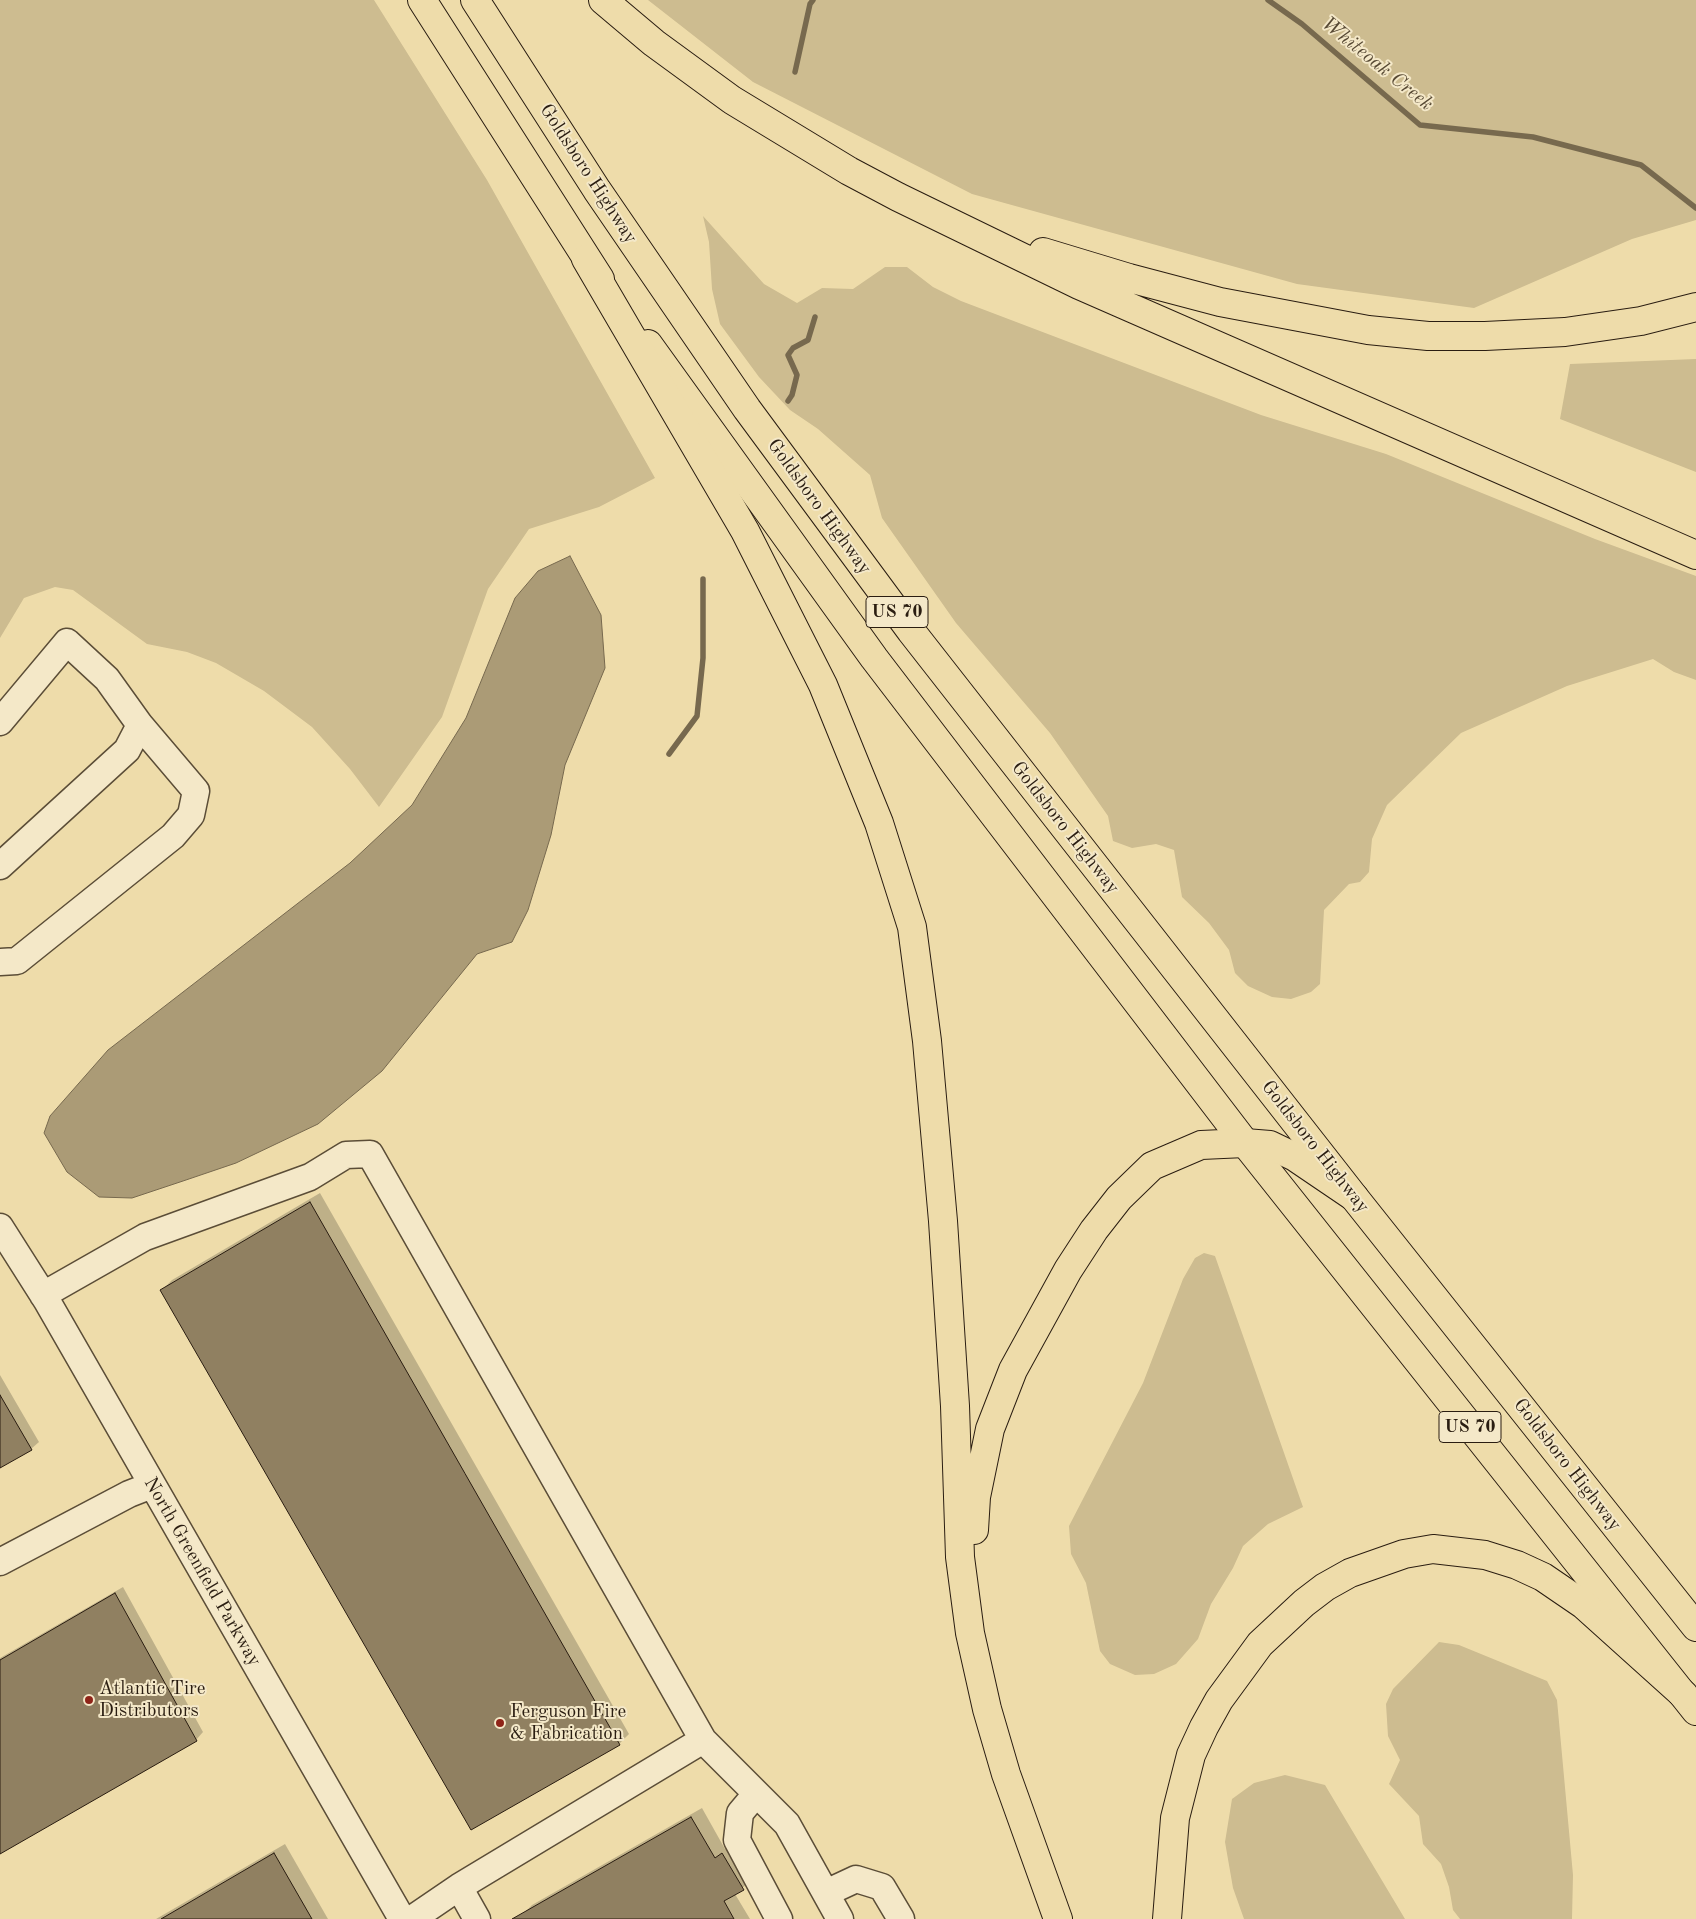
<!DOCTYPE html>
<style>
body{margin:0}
canvas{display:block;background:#eedcaa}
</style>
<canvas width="1696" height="1919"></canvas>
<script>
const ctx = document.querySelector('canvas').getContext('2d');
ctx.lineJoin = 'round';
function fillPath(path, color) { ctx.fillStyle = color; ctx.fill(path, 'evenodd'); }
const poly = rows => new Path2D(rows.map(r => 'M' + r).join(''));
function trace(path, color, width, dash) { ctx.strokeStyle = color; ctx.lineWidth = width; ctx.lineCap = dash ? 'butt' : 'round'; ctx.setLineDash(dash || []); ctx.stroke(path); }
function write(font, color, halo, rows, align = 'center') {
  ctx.font = font + ' "Old Standard TT",serif'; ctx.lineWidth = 4; ctx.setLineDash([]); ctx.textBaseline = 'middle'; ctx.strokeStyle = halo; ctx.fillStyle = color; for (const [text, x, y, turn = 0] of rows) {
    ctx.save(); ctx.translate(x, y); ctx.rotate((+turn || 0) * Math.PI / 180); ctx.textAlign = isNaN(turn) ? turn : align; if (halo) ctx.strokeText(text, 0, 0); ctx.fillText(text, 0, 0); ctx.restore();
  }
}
fillPath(poly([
 [0,0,374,0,487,180,655,478,599,507,529,529,488,589,442,717,379,807,350,769,312,727,264,691,216,663,187,652,147,644,73,590,55,587,24,598,0,638],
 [648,0,1696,0,1696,220,1632,239,1474,308,1297,284,972,194,753,82],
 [703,216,764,284,797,303,822,288,853,289,885,267,907,267,933,287,961,301,1261,415,1386,454,1595,539,1696,576,1696,680,1674,672,1653,659,1567,686,1461,733,1387,805,1372,839,1369,872,1360,882,1349,884,1324,910,1320,984,1311,992,1291,999,1272,997,1248,986,1235,973,1229,950,1209,923,1182,897,1174,850,1156,844,1132,848,1113,841,1108,816,1050,733,956,623,882,518,870,475,818,429,790,410,759,377,720,324,712,289,709,242],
 [1696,359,1696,472,1560,419,1570,364],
 [1204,1253,1215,1256,1303,1507,1268,1524,1243,1546,1233,1568,1211,1604,1198,1639,1176,1664,1154,1674,1135,1675,1110,1664,1100,1651,1086,1583,1071,1554,1069,1526,1143,1383,1183,1279,1195,1258],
 [1439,1642,1459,1645,1547,1681,1557,1700,1573,1875,1572,1919,1460,1919,1453,1910,1449,1887,1441,1864,1423,1844,1419,1816,1389,1784,1400,1760,1388,1736,1386,1704,1393,1689],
 [1285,1775,1325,1785,1405,1919,1244,1919,1233,1888,1225,1842,1232,1799,1254,1783]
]), '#cdbc90');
const water = poly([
 [570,556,601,615,605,668,565,765,551,835,528,910,512,942,477,954,382,1071,318,1124,236,1163,183,1181,132,1198,99,1197,67,1172,44,1133,50,1116,108,1050,350,863,412,805,466,718,515,598,538,571,570,556]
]);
fillPath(water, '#ab9b76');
trace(water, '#77694e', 1);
fillPath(poly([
 [320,1193,629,1734,619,1744,162,1290,172,1280],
 [0,1375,39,1442,31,1449,0,1467],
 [123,1587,203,1732,196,1740,0,1852,0,1658],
 [702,1808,725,1849,733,1844,753,1879,735,1894,750,1919,524,1919,522,1915,532,1905],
 [285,1844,328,1919,156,1919]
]), '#0003');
trace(poly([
 [1268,0,1302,24,1420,125,1533,137,1641,165,1696,208],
 [795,72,810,4,813,0],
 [788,401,792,395,797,375,788,355,793,348,808,340,815,317],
 [669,754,697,716,703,658,703,579]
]), '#77694e', 5.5);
const building = poly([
 [310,1202,620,1745,471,1830,160,1290,310,1202],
 [0,1395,32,1450,0,1468,0,1395],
 [115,1593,197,1741,0,1854,0,1660,115,1593],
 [691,1817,715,1858,722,1853,744,1890,724,1901,734,1919,512,1919,691,1817],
 [274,1853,312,1919,161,1919,274,1853]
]);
fillPath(building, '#908061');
trace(building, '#2a1d11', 1);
const minor = poly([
 [0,722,67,642,107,679,140,725,196,791,191,815,173,836,17,961,0,962],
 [0,866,127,750,140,725],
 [0,1227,47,1301,402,1919],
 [43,1295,145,1237,310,1177,346,1155,370,1154,703,1740,787,1824,840,1919],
 [0,1562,129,1494,152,1485],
 [756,1794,740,1813,737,1840,779,1919],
 [459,1887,477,1919],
 [826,1893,856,1879,882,1887,901,1919],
 [412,1919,459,1887,703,1740]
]);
const major = poly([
 [422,0,600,279],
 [475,0,597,190,747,409,911,631,1354,1197,1696,1627],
 [648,344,874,658,1245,1143,1696,1711]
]);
const highway = poly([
 [603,0,654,43,732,100,849,171,898,197,1079,285,1696,555],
 [1043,252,1129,278,1220,302,1368,330,1428,336,1485,336,1565,332,1641,321,1696,307],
 [586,259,745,531,823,685,879,823,912,927,927,1041,943,1221,955,1406,960,1557,970,1633,987,1709,1006,1774,1058,1919],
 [974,1530,976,1497,990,1429,1013,1370,1068,1270,1094,1230,1119,1198,1152,1166,1201,1145,1245,1143,1270,1145,1295,1157,1354,1197],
 [1167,1919,1175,1818,1191,1755,1204,1727,1219,1700,1260,1644,1304,1603,1325,1587,1350,1573,1404,1554,1433,1549,1485,1555,1517,1565,1543,1577,1584,1605,1684,1695]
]);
trace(minor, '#5b4d37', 29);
trace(major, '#2a1d11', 30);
trace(highway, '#2a1d11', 30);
trace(minor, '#f4e8c8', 26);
trace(major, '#eedcaa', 28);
trace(highway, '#eedcaa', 28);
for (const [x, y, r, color] of [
 [89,1700,5,"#8f2418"],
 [500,1723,5,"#8f2418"]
]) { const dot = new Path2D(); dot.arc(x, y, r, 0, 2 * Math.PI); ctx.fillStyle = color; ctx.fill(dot); trace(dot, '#f4e8c8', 2); }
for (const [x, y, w] of [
 [897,612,62],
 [1470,1427,62]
]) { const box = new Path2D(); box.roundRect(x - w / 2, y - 15.5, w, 31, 4); ctx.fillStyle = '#f4e8c8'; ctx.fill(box); trace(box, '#2a1d11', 1); }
write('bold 18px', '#2a1d11', null, [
 ["US 70",897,612],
 ["US 70",1470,1427]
]);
write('19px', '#2a1d11', '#f4e8c8', [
 ["Goldsboro Highway",588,174,57],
 ["Goldsboro Highway",819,507,54],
 ["Goldsboro Highway",1065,828,52],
 ["Goldsboro Highway",1315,1147,52],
 ["Goldsboro Highway",1567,1465,52],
 ["North Greenfield Parkway",202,1572,60]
]);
write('19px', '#2a1d11', '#f4e8c8', [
 ["Atlantic Tire",99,1689],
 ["Distributors",99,1711],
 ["Ferguson Fire",510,1712],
 ["& Fabrication",510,1734]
], 'left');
write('italic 20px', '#574934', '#f4e8c8', [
 ["Whiteoak Creek",1377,64,39]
]);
</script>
